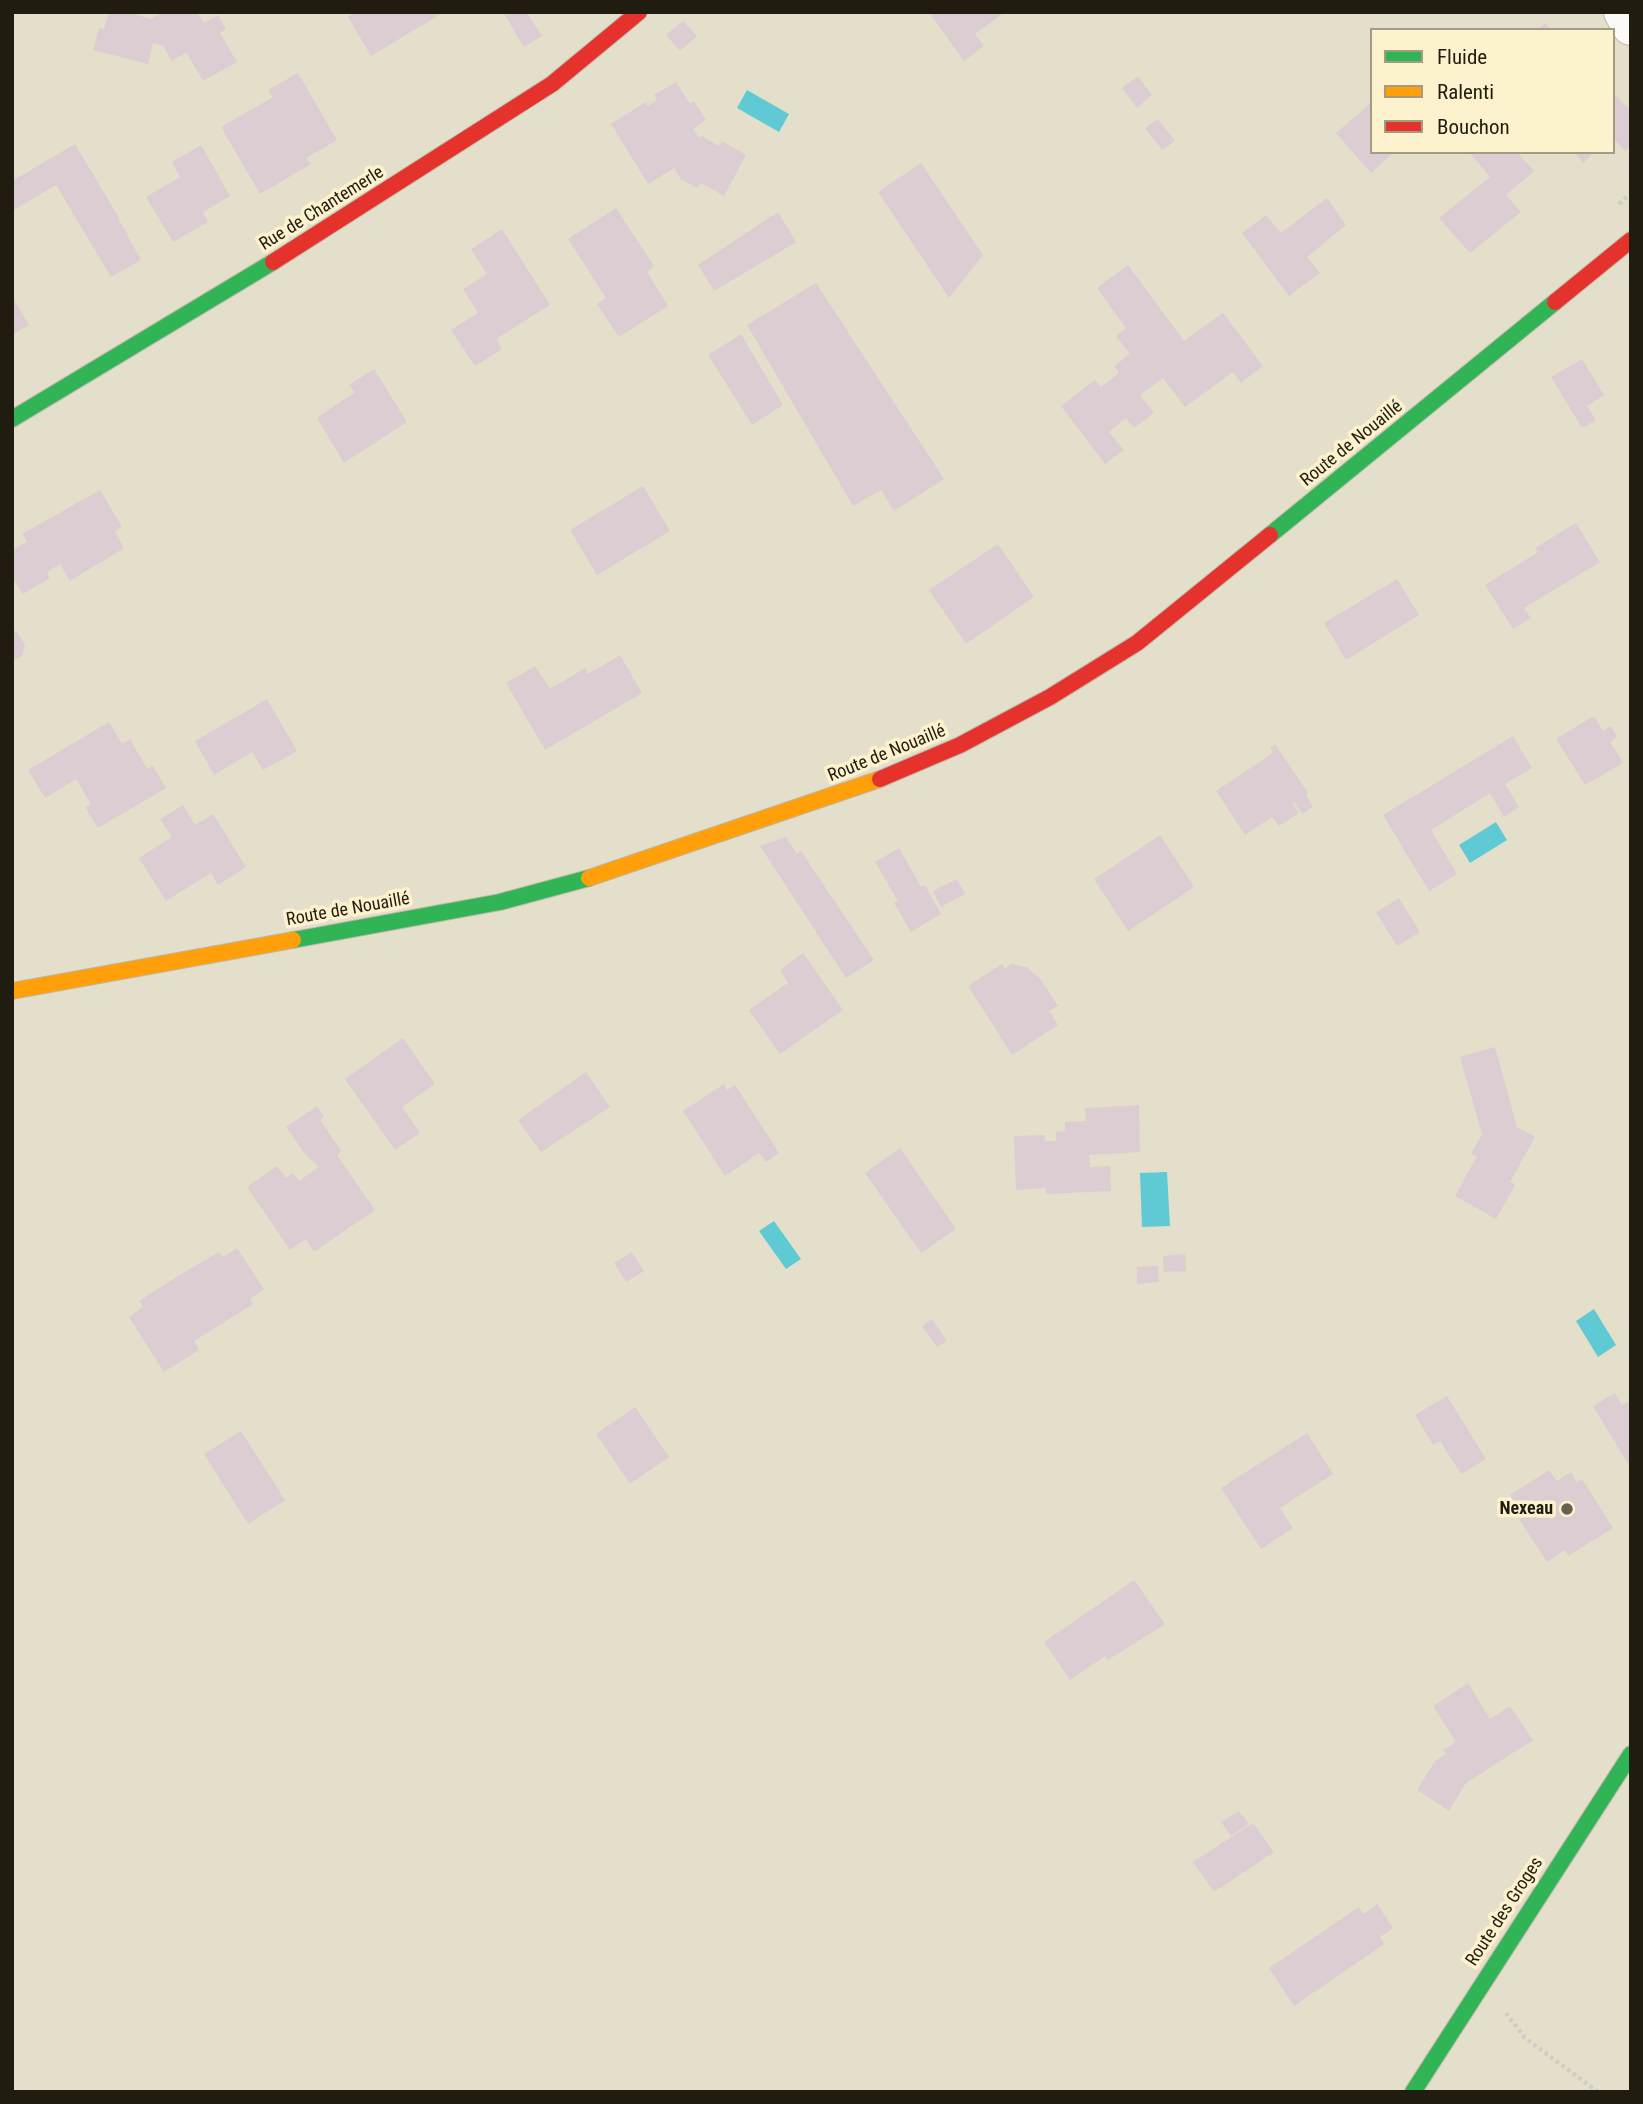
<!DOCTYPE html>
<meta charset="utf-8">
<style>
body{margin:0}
#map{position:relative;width:1643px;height:2104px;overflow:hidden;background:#e4dfca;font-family:"Roboto Condensed",sans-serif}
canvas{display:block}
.frame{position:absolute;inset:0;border:14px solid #201c0f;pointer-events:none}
.legend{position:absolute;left:1370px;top:28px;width:245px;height:126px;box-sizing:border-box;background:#fcf2cd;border:2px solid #a49c81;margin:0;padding:9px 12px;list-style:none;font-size:21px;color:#201c0f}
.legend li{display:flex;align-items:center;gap:14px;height:35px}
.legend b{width:35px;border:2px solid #a49c81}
</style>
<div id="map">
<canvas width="1643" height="2104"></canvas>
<div class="frame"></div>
<ul class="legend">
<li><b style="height:9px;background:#30b455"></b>Fluide</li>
<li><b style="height:9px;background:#ff9f0a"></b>Ralenti</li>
<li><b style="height:9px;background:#e5322d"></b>Bouchon</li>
</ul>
</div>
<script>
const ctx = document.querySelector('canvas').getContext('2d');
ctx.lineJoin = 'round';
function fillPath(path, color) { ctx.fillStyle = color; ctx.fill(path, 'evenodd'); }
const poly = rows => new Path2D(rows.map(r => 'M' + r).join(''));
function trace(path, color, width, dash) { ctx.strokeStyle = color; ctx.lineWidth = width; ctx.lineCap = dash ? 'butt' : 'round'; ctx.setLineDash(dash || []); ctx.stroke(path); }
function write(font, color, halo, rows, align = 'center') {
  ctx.font = font + ' "Roboto Condensed",sans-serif'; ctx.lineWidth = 7; ctx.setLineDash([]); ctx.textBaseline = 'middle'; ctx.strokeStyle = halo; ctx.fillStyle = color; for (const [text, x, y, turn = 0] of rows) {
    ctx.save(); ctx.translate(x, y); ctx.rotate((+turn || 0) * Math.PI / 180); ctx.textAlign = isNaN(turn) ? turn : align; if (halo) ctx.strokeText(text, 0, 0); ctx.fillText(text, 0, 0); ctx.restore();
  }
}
fillPath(poly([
 [747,90,789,114,779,132,737,108],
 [1496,822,1507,840,1470,863,1459,845],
 [1167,1172,1170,1226,1142,1227,1140,1173],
 [774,1221,801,1259,786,1269,759,1231],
 [1594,1309,1616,1345,1598,1357,1576,1321]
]), '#5fcad4');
fillPath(poly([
 [109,12,127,12,151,19,162,12,197,12,204,23,218,15,226,29,220,33,237,62,203,81,186,52,172,61,163,46,153,43,148,64,93,50,99,28,104,29],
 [355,12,444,12,371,56,348,17],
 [503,12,526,12,542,36,524,47],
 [929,12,1005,12,975,34,984,46,964,61],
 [683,21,697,36,680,51,666,35],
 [1545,23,1551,30,1537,30],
 [298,73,337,140,306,158,311,164,260,194,221,127,273,97,268,90],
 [1138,76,1152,95,1137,108,1122,88],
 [676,82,690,104,694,101,706,120,693,129,699,138,702,136,719,146,722,141,746,155,724,196,701,183,697,188,681,179,674,168,648,184,611,124,646,102,648,106,657,100,654,95],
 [1616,96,1631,111,1631,146,1625,151,1613,138,1613,99],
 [1372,102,1372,152,1394,152,1371,173,1336,133],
 [1158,119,1175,141,1162,150,1145,128],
 [75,144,119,218,118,218,141,260,111,277,56,185,12,211,12,181],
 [201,145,230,196,203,212,208,222,173,242,146,197,180,177,172,162],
 [1473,152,1517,152,1534,171,1506,195,1521,212,1470,253,1439,218,1490,177,1471,154],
 [1574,152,1594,152,1583,163],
 [921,163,983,255,949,298,878,192],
 [1327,198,1346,225,1307,257,1320,273,1289,296,1242,233,1266,215,1281,233],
 [616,208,654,266,647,272,668,306,619,337,597,304,606,298,568,239],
 [778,212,796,242,714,291,698,265],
 [502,229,550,305,496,339,502,349,475,366,451,330,478,313,463,289,487,274,471,249],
 [1128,265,1184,341,1223,313,1263,366,1241,383,1233,372,1185,407,1163,378,1140,395,1154,413,1134,428,1126,418,1109,432,1124,450,1105,464,1061,406,1095,380,1101,387,1119,373,1114,366,1130,354,1116,336,1126,328,1097,288],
 [816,283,944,479,894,511,881,490,853,506,747,325],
 [12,296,29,325,12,335],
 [741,334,783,405,752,425,708,355],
 [1582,359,1604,395,1587,406,1596,420,1582,428,1551,377],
 [374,369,407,422,344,463,317,418,355,392,349,385],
 [643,486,670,531,597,575,570,530],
 [100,490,122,527,115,532,124,548,70,581,60,564,47,572,50,578,23,594,12,577,12,550,27,542,22,534],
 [1576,523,1600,562,1524,608,1531,618,1513,629,1485,585,1538,552,1535,548],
 [998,544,1034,597,966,644,929,590],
 [1397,579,1419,615,1346,660,1324,623],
 [12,630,17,632,25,645,22,656,12,661],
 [620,655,642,693,545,750,506,683,535,666,550,689,585,668,588,674],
 [267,699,297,751,263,770,252,752,214,775,195,741],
 [1594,716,1603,731,1611,726,1617,737,1610,742,1623,763,1585,785,1556,739],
 [109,722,122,744,130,739,147,769,153,766,166,788,98,828,85,807,91,804,76,779,45,798,28,770],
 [1513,736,1532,768,1505,784,1519,807,1504,817,1490,793,1431,830,1457,874,1429,891,1383,815],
 [1275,744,1308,793,1306,795,1313,807,1302,814,1295,802,1292,804,1299,813,1279,826,1272,817,1245,835,1216,791,1273,753,1270,748],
 [183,805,195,825,213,814,246,867,218,885,211,873,166,901,139,858,172,837,160,819],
 [1160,835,1194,887,1128,931,1094,879],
 [786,837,797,854,801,851,874,960,846,978,760,846],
 [899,848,921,887,925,885,941,914,911,932,894,903,898,901,875,862],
 [957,879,965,894,941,907,933,891],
 [1399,898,1420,932,1397,946,1376,912],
 [803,953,843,1010,780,1054,749,1010,788,983,780,970],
 [1002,964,1005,969,1011,964,1027,967,1041,980,1058,1006,1049,1011,1058,1025,1012,1055,968,986],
 [403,1038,435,1084,402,1107,420,1133,395,1150,345,1079],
 [1495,1047,1517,1127,1535,1137,1510,1182,1515,1185,1496,1219,1455,1196,1477,1156,1471,1154,1482,1134,1460,1057],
 [586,1072,610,1107,541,1152,518,1120],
 [724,1084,727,1090,735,1085,779,1153,766,1162,759,1153,725,1176,683,1111],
 [1139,1105,1140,1152,1089,1155,1090,1167,1110,1166,1111,1191,1046,1194,1046,1188,1016,1190,1014,1136,1045,1135,1045,1141,1056,1141,1056,1132,1065,1131,1065,1122,1086,1121,1085,1108],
 [317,1106,324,1117,320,1120,341,1151,337,1155,375,1210,314,1252,306,1239,290,1250,247,1187,277,1166,286,1178,293,1173,299,1181,319,1167,305,1154,286,1127],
 [900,1148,956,1229,921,1253,865,1173],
 [237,1248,264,1289,250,1299,253,1304,194,1341,199,1350,164,1372,129,1317,143,1307,139,1301,178,1276,219,1252,223,1257],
 [632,1252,644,1271,626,1282,614,1263],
 [1185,1254,1186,1271,1164,1272,1163,1256],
 [1158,1266,1159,1282,1137,1284,1137,1267],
 [932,1319,947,1341,937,1347,922,1326],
 [1615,1393,1622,1405,1631,1400,1631,1462,1628,1464,1593,1406],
 [1447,1396,1486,1459,1461,1474,1440,1441,1433,1445,1415,1415],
 [635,1407,669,1457,630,1484,596,1434],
 [241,1431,285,1500,248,1524,204,1454],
 [1307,1433,1333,1474,1280,1508,1293,1528,1261,1549,1221,1488],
 [1549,1470,1557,1481,1571,1472,1577,1482,1582,1479,1613,1528,1568,1556,1565,1550,1547,1562,1519,1519,1524,1516,1510,1495],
 [1134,1580,1165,1624,1108,1660,1105,1656,1070,1680,1044,1642],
 [1468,1683,1490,1719,1510,1706,1533,1740,1466,1783,1449,1811,1417,1790,1435,1761,1446,1754,1443,1750,1456,1742,1433,1706],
 [1239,1811,1249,1824,1231,1836,1221,1822],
 [1253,1823,1274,1852,1214,1892,1193,1862],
 [1377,1904,1393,1928,1380,1937,1384,1944,1294,2006,1269,1968,1359,1907,1364,1914]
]), '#dccdd2');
const street = poly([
 [1623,12,1631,26]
]);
const fast = poly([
 [12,419,273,262],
 [1270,535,1555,302],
 [293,940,500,902,589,878],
 [1413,2092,1631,1754]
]);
const slow = poly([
 [589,878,880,779],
 [12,991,293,940]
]);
const jam = poly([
 [273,262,552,84,639,12],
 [1555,302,1631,240],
 [880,779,960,745,1050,697,1137,643,1270,535]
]);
trace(street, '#bcb8a8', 40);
trace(fast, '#bcb8a8', 18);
trace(slow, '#bcb8a8', 18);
trace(jam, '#bcb8a8', 18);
trace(poly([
 [1619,204,1631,193],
 [1506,2013,1524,2037,1598,2092]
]), '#cfcdc7', 4.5, [3.5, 3.5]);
trace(street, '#fbfaf7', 38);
trace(fast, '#30b455', 16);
trace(slow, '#ff9f0a', 16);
trace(jam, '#e5322d', 16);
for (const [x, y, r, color] of [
 [1567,1509,7,"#656050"]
]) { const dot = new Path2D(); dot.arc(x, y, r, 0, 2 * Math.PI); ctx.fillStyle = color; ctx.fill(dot); trace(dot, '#fcf2cd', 2.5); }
write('18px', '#201c0f', '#fcf2cd', [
 ["Rue de Chantemerle",322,209,-32],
 ["Route de Nouaillé",1352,444,-39],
 ["Route de Nouaillé",887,754,-22],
 ["Route de Nouaillé",348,910,-10],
 ["Route des Groges",1505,1912,-57]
]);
write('bold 18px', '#201c0f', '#fcf2cd', [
 ["Nexeau",1553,1509]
], 'right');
</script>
